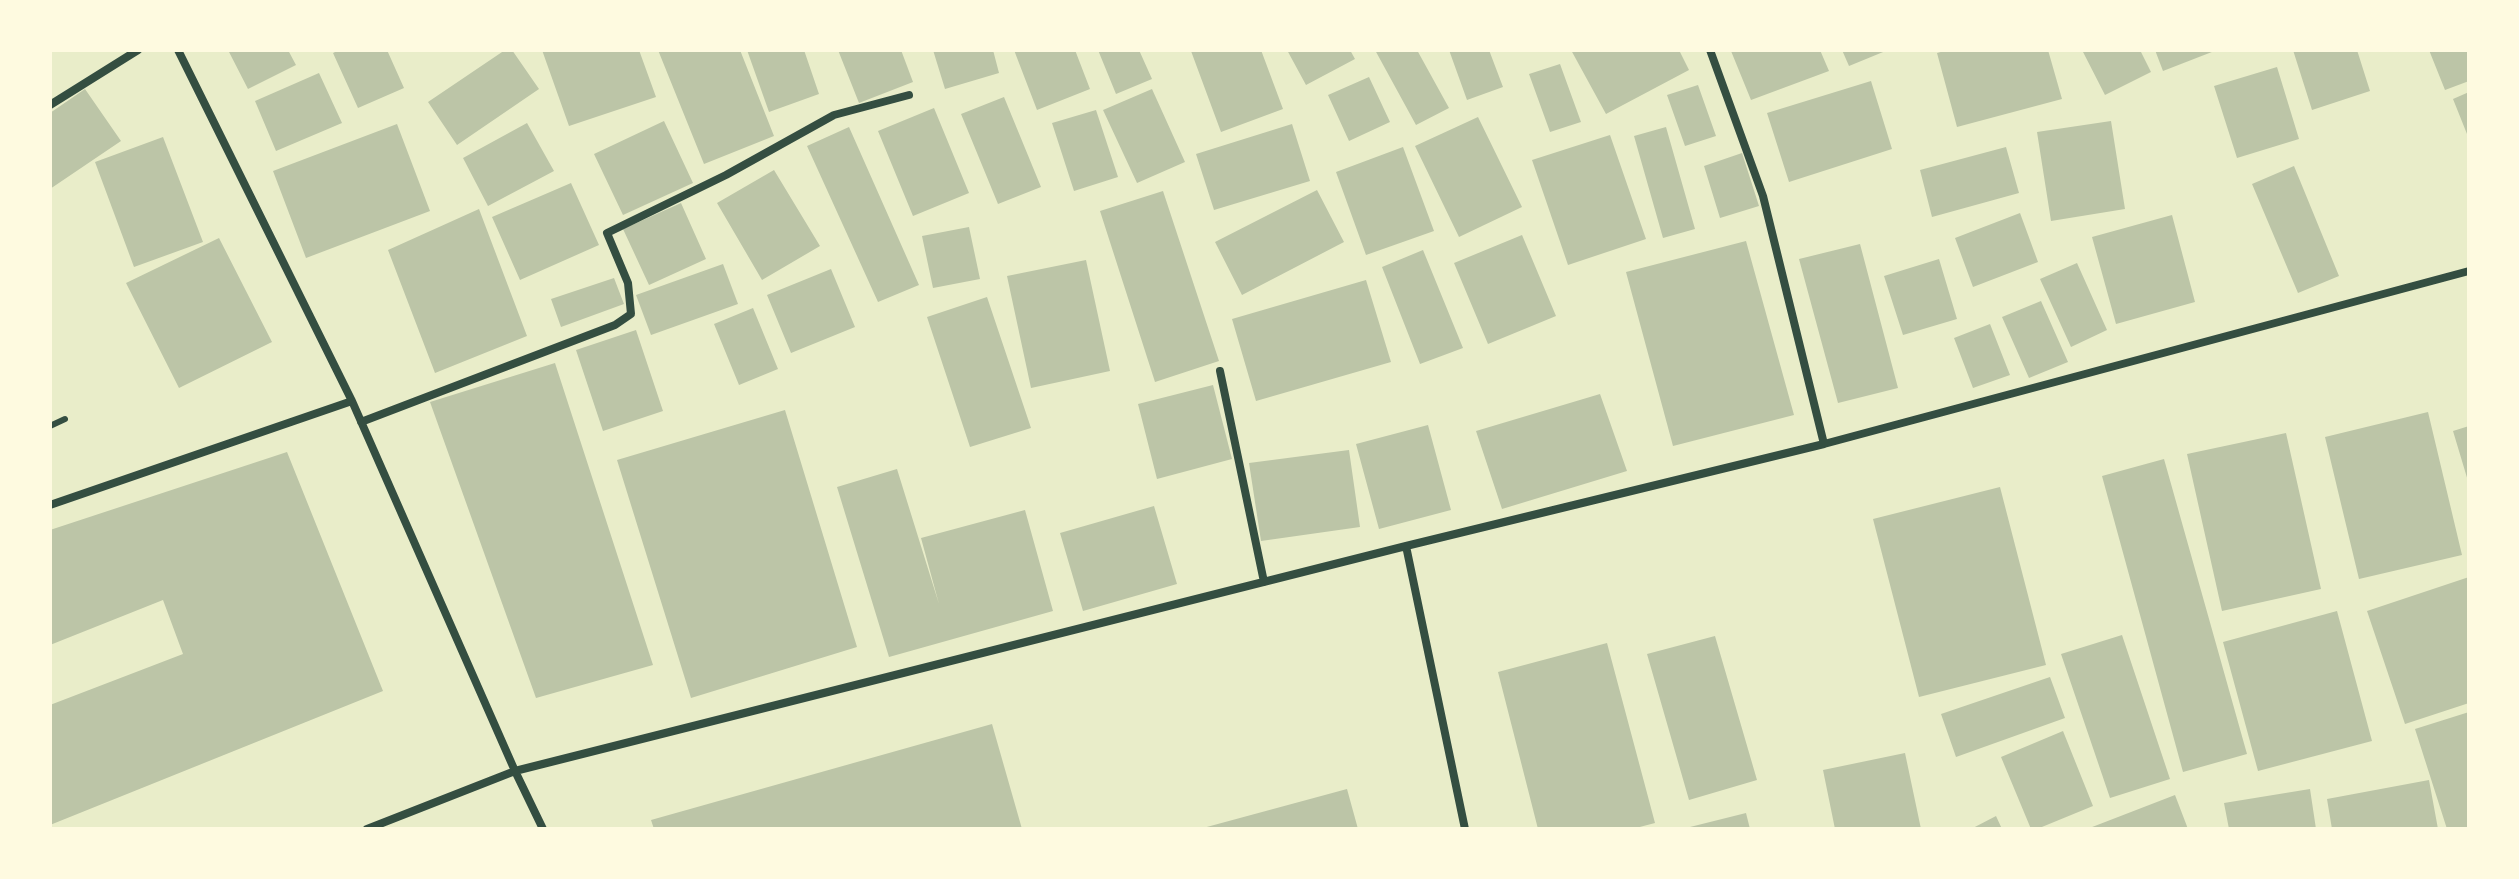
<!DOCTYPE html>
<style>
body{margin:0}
#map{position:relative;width:2519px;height:879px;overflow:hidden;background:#e9edc9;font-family:"DejaVu Sans",sans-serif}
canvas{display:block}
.frame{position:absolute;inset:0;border:52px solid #fefae0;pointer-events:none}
</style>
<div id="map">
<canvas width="2519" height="879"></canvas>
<div class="frame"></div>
</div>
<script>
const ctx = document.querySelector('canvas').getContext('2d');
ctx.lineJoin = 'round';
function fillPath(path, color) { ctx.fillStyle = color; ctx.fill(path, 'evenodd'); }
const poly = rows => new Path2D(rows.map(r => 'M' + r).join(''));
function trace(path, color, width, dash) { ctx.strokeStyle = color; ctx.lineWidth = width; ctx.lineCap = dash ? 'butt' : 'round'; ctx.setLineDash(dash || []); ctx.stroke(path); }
fillPath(poly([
 [228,50,288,50,296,65,248,89],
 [339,50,387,50,404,88,358,108,333,53],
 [505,50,512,50,539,89,457,145,428,102],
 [542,50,639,50,656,97,569,126],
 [658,50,740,50,774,136,704,164],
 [747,50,804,50,819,94,769,112],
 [838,50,901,50,913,82,859,103],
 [933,50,993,50,999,73,945,89],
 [1014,50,1075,50,1090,89,1037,110],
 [1098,50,1139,50,1152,79,1116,94],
 [1194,50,1261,50,1283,109,1221,132,1191,51],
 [1287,50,1350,50,1355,59,1306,85],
 [1375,50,1417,50,1449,108,1416,125],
 [1449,50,1489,50,1503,87,1467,100],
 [1571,50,1679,50,1689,70,1606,114],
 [1734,50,1820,50,1829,71,1751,100,1731,51],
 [1842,50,1888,50,1849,66],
 [1948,50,2048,50,2062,99,1957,127,1937,53],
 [2082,50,2140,50,2151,72,2105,95],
 [2155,50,2217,50,2163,71],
 [2293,50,2357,50,2370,91,2312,110],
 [2429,50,2468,50,2469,81,2445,90],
 [1560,64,1581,122,1550,132,1529,74],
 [2277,67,2299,139,2237,158,2214,86],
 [319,73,342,123,276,151,255,101],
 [1369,77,1390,122,1349,141,1328,95],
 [1871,81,1892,149,1789,182,1767,113],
 [1698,85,1716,136,1685,146,1667,95],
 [85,89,121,141,50,189,50,113],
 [1152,89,1185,162,1137,183,1103,110],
 [2469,92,2469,139,2453,99],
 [1004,97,1041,187,998,204,961,114],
 [934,108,969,193,913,216,878,131],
 [1096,110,1118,177,1074,191,1052,123],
 [1478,117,1522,207,1459,237,1415,146],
 [664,121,693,183,623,215,594,154],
 [2111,121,2125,209,2051,221,2037,132],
 [527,123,554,171,488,206,463,158],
 [397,124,430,211,306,258,273,171],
 [1292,124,1310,181,1214,210,1196,154],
 [849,127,919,285,878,302,807,146],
 [1666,127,1695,229,1663,238,1634,136],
 [1610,135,1646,239,1568,265,1532,160],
 [163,137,203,242,134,267,95,162],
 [1403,147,1434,231,1366,255,1336,172],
 [2006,147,2019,193,1932,217,1920,170],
 [1742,153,1759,206,1720,218,1704,166],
 [2294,166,2339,276,2298,293,2252,184],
 [774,170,820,246,762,280,717,203],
 [571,183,599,245,520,280,492,217],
 [1317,190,1344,242,1242,295,1215,242],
 [1163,191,1219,361,1155,382,1100,211],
 [681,203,706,259,649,285,623,229],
 [479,209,527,336,435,373,388,250],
 [2020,213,2038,262,1973,287,1955,238],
 [2172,215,2195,302,2116,324,2092,237],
 [969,227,980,279,933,288,922,236],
 [1522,235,1556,316,1488,344,1454,263],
 [219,238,272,342,179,388,126,283],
 [1746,241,1794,415,1673,446,1626,272],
 [1860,244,1898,388,1838,403,1799,259],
 [1423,250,1463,348,1420,364,1382,267],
 [1939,259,1957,319,1903,335,1884,276],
 [1086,260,1110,371,1031,388,1007,276],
 [2077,263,2107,330,2071,347,2040,279],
 [723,264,738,304,651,335,636,295],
 [831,269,855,327,791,353,767,295],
 [614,278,624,304,561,327,551,299],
 [1366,280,1391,362,1256,401,1232,319],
 [987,297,1031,428,970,447,927,317],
 [2041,301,2068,362,2029,378,2002,317],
 [753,308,778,369,739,385,714,324],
 [1990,324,2010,375,1973,388,1954,338],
 [636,330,663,411,603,431,576,350],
 [555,363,653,665,536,698,430,402],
 [1213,385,1232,459,1157,479,1138,404],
 [1600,394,1627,471,1502,509,1476,431],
 [785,410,857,647,691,698,617,460],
 [2428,412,2462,555,2359,579,2325,437],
 [1428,425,1451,510,1379,529,1356,444],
 [2469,426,2469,481,2468,481,2453,431],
 [2286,433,2321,589,2222,611,2187,454],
 [1349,450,1360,527,1261,541,1249,463],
 [287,452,383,691,50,825,50,705,183,654,163,600,50,645,50,530],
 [2164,459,2247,754,2183,772,2102,476],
 [897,469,939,604,921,538,1025,510,1053,611,889,657,837,487],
 [2000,487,2046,665,1919,697,1873,519],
 [1154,506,1177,584,1083,611,1060,533],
 [2469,577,2469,703,2405,724,2367,611],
 [2337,611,2372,741,2258,771,2223,642],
 [2122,635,2170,779,2110,798,2061,654],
 [1715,636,1757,780,1689,800,1647,654],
 [1607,643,1655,823,1632,829,1538,829,1498,672],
 [2050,677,2065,718,1956,757,1941,714],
 [2469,712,2469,828,2447,829,2415,729],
 [992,724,1022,829,654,829,651,820],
 [2063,731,2093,806,2037,829,2031,829,2001,757],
 [1905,753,1921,829,1835,829,1823,770],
 [2429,780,2438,829,2332,829,2327,799],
 [1347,789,1358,829,1203,829,1203,828],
 [2310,789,2316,829,2229,829,2224,803],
 [2175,795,2188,829,2087,829],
 [1746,813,1750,829,1686,829,1686,828],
 [1996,816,2002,829,1971,829]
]), '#bcc5a7');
trace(poly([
 [50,426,65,419]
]), '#344e41', 6);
trace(poly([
 [178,50,352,401,515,771,543,829],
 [1710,50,1763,196,1824,444],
 [50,105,138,50],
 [1220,371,1264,582],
 [361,422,615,325,631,314,628,283,607,233,726,175,834,115,909,95],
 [50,505,352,401],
 [1406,546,1465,829],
 [367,829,515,771,1406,546,1824,444,2469,271]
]), '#344e41', 8);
</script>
